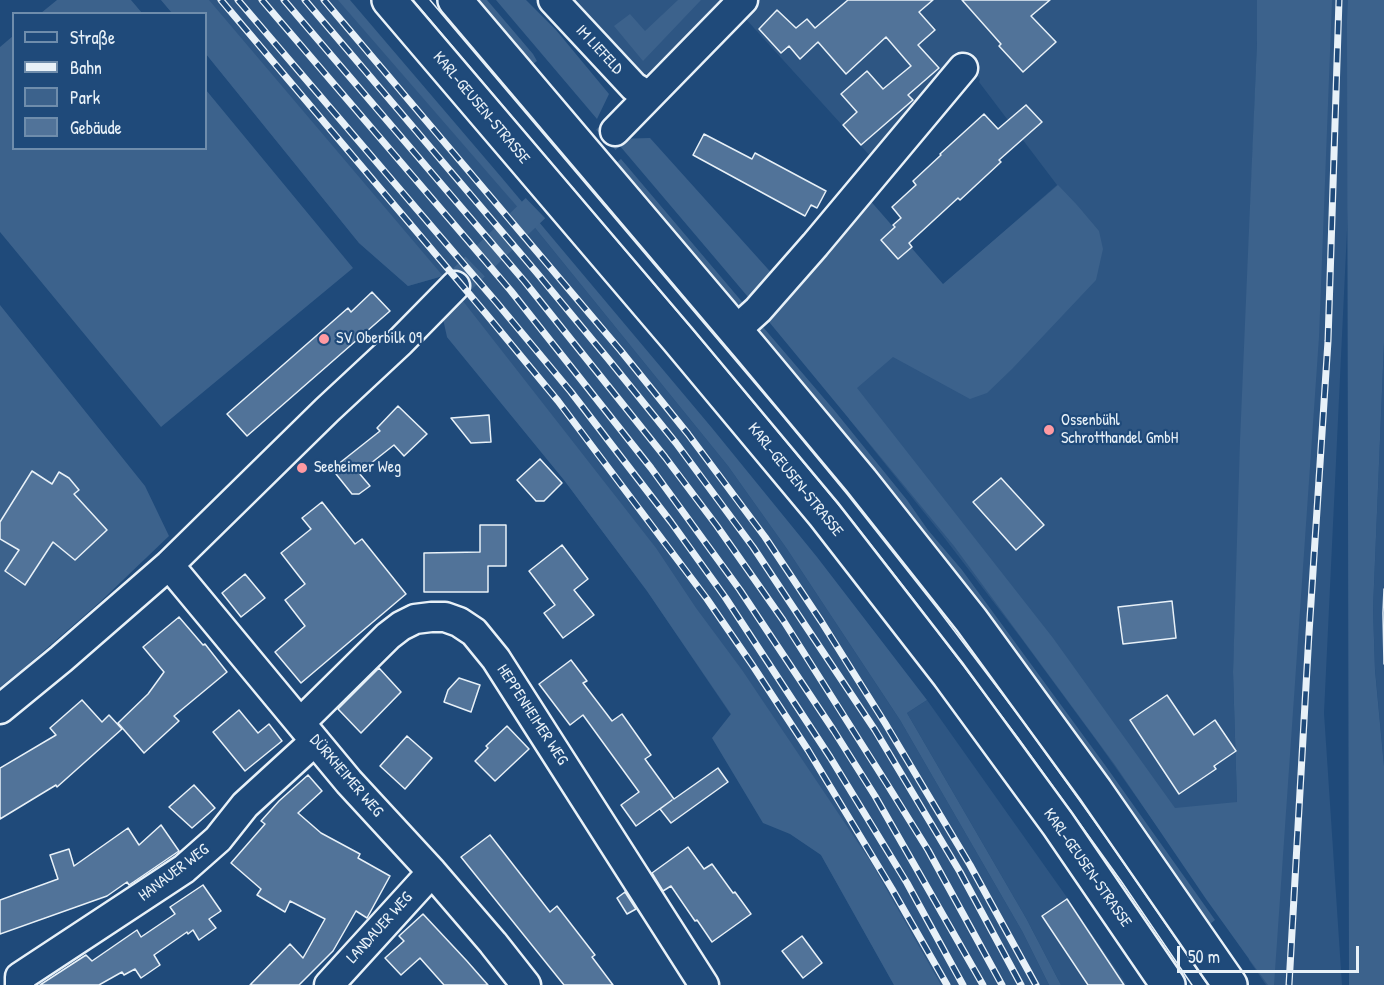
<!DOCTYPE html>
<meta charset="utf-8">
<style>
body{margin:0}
#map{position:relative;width:1384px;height:985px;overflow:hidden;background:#1f4a7a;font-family:"Patrick Hand",sans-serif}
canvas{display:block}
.legend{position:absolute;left:12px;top:12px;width:195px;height:138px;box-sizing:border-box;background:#1f4a7a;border:2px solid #6f8dac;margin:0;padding:8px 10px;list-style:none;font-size:18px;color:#e8f1f8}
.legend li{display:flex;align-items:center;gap:12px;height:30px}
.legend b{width:30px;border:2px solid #6f8dac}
.scale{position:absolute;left:1177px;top:946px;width:182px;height:27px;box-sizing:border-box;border:3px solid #e8f1f8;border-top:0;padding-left:8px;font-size:18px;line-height:21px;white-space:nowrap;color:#e8f1f8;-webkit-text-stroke:4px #1f4a7a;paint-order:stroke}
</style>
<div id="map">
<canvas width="1384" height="985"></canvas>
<ul class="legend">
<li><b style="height:8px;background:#1f4a7a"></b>Straße</li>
<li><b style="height:8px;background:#e8f1f8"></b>Bahn</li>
<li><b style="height:16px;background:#3c628c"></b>Park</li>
<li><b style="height:16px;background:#517399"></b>Gebäude</li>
</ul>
<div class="scale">50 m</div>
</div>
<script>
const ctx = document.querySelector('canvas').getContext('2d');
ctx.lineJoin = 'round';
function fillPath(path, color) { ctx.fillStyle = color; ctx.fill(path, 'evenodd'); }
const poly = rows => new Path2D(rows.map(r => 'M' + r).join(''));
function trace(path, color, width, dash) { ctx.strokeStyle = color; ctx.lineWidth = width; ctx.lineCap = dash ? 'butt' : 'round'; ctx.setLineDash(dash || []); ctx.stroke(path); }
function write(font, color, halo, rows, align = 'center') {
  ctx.font = font + ' "Patrick Hand",sans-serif'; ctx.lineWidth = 4.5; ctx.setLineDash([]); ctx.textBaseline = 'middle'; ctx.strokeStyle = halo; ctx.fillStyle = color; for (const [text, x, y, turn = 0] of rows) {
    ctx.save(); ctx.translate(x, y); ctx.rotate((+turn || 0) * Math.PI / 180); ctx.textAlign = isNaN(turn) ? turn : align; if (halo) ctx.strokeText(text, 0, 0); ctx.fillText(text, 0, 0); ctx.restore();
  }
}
fillPath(poly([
 [161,0,346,0,527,218,728,466,787,549,900,720,1022,931,1049,985,894,985,821,855,731,715,647,591,564,480,447,337,459,296,443,276,408,286,359,243,206,54,206,14,172,13],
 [552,0,1257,0,1257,41,1233,672,1237,802,1173,849,1099,744,1021,638,943,536,849,419,854,388,943,285,1057,185,979,82,980,79,963,60,871,157,744,17,651,91],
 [1306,0,1358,0,1324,713,1342,985,1266,985,1249,960],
 [1384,343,1384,766,1375,669,1373,609],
 [927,700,1066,896,1127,985,1061,985,1026,918,907,713]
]), '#2e5683');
fillPath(poly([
 [57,0,131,0,142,13,41,13],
 [161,0,209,0,443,276,408,286,359,243,206,54,206,14,172,13],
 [338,0,350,0,502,178,712,428,817,557,927,700,907,713,1026,918,1061,985,1049,985,1022,931,900,720,787,549,728,466,527,218],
 [478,0,487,0,533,54,537,61,533,64],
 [496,0,526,0,556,30,609,94,597,119],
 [678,0,701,0,643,61,614,26,630,14,645,31],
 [1257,0,1332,0,1319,337,1274,985,1268,985,1249,959,1206,899,1115,765,954,546,765,317,614,139,650,138,776,278,868,198,943,284,1058,185,1077,205,1099,231,1103,249,1096,280,1012,369,987,393,970,399,893,357,857,388,1053,638,1175,808,1237,802,1233,672,1240,441,1257,41],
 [1348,0,1384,0,1384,343,1373,609,1375,670,1384,766,1384,985,1349,985,1347,22],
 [13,36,14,148,206,148,206,90,353,268,161,427,0,232,0,47],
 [621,159,749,310,744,313,616,163],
 [459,296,656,548,696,608,742,670,871,862,941,985,894,985,821,855,790,834,763,823,712,738,731,714,647,591,564,480,447,337,443,319],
 [0,305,145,486,169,536,100,602,24,668,0,687],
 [757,320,834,410,907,500,928,530,962,570,1105,765,1215,920,1210,924,1146,830,974,597,924,532,754,324]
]), '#3c628c');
const building = poly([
 [848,0,933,0,919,12,935,30,918,45,939,68,908,95,913,100,861,145,843,125,857,112,841,94,867,71,883,89,911,66,886,37,846,74,818,42,800,59,789,46,781,53,759,29,777,10,796,28,807,19,815,28,848,0],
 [962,0,1050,0,1031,16,1056,42,1023,72,999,46,1001,44,962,0],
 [1026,105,1042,122,999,160,1001,162,960,200,958,198,909,243,912,247,898,259,881,240,895,227,893,225,901,218,892,207,916,185,913,181,941,155,940,154,984,114,998,129,1026,105],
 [704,134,752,159,755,153,826,191,817,208,811,205,805,216,693,155,704,134],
 [372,292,390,311,247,436,227,414,348,308,351,312,372,292],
 [398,406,427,434,404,456,394,445,375,460,359,473,370,486,359,494,352,494,332,469,380,431,377,428,398,406],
 [489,415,491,442,471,443,451,418,489,415],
 [540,459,562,483,544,501,536,501,517,480,540,459],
 [32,471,52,484,59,472,69,478,79,490,74,494,107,530,75,560,53,542,25,585,5,571,19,550,0,539,0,522,32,471],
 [1001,478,1044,525,1016,550,973,502,1001,478],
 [322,502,355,544,362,539,406,594,301,683,275,652,305,626,285,600,305,584,281,553,311,529,302,518,322,502],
 [480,525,506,525,506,566,488,566,488,592,424,592,424,553,480,552,480,525],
 [562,545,588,579,574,590,594,615,563,638,544,613,555,605,529,571,562,545],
 [245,574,265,598,241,617,222,593,245,574],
 [1172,601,1176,638,1123,644,1118,607,1172,601],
 [179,617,203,645,205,644,227,672,174,716,179,721,144,753,118,723,148,694,164,672,143,647,179,617],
 [571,660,587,681,583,683,612,721,622,714,651,755,645,759,674,799,718,768,728,782,671,823,660,809,672,800,636,826,621,805,639,792,583,715,570,725,539,684,571,660],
 [379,668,401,692,361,733,338,709,379,668],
 [459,678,480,685,471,712,444,702,448,690,459,678],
 [1167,695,1194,735,1215,720,1236,751,1214,766,1216,769,1179,794,1130,720,1167,695],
 [82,700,102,722,109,715,122,729,57,787,56,785,0,819,0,768,56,735,50,728,82,700],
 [239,710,258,733,269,724,282,741,245,771,213,732,239,710],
 [507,726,529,749,495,781,475,761,488,748,486,746,507,726],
 [407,736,432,758,405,789,380,766,407,736],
 [308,775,322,791,298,813,321,833,360,854,358,858,390,876,367,918,356,911,333,951,299,985,250,985,290,944,303,958,325,919,290,901,285,912,257,895,261,889,231,863,265,824,261,821,279,801,308,775],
 [194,785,215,808,192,828,169,807,194,785],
 [161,825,179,851,135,881,129,885,127,882,107,896,0,934,0,900,58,879,50,855,69,849,74,866,128,828,139,845,161,825],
 [490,835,550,912,557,906,595,955,592,957,613,985,564,985,461,857,490,835],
 [688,847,704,869,712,864,733,893,735,892,751,914,712,942,697,920,695,921,671,886,663,891,652,873,688,847],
 [203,885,221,911,209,919,216,928,199,940,193,930,188,934,187,932,154,955,160,965,141,978,135,969,124,975,122,972,99,985,40,985,86,955,92,961,137,930,141,937,175,914,170,907,203,885],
 [625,892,636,909,627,914,617,898,625,892],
 [1067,899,1124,985,1088,985,1042,916,1067,899],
 [423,914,466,960,488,985,444,985,420,958,401,975,385,958,404,941,399,936,423,914],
 [802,936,822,963,803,978,782,951,802,936]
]);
fillPath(building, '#517399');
trace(building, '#e8f1f8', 1.5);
trace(poly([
 [455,286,615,131]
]), '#3d638d', 28, [28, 14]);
const minor = poly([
 [553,0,634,87,649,96],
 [615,131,743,0],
 [736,330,758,310,815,245,963,68],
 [169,565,349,782,432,872,493,943,526,985],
 [0,709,61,659,169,565,327,410,400,342,455,286],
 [300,723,388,636,401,626,415,619,431,617,445,617,459,622,474,632,496,659,704,985],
 [20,985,20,977,184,869,218,839,245,805,315,741],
 [329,985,432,872]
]);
const secondary = poly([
 [389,0,678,339,824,514,949,675,1058,824,1168,985],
 [455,0,751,349,861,481,971,620,1095,790,1230,985]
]);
trace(minor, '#e8f1f8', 33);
trace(secondary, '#e8f1f8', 38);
trace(minor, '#1f4a7a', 28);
trace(secondary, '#1f4a7a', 33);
trace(poly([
 [413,0,710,350,853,522,913,599,1018,738,1121,881,1192,985],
 [430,0,781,414,847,494,937,608,1025,724,1110,843,1208,985],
 [1384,589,1383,613,1384,664]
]), '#e8f1f8', 1.5);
const rail = poly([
 [221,0,487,315,558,401,707,599,753,666,808,750,892,889,947,985],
 [238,0,497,303,571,392,671,522,725,597,830,757,907,883,963,985],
 [262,0,511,291,651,468,740,590,834,731,875,796,983,985],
 [284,0,525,282,665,457,717,526,783,620,887,784,928,850,1002,985],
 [305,0,537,273,609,360,676,443,753,547,875,730,960,872,1021,985],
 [324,0,621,351,688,434,765,537,821,621,885,723,970,865,1036,985],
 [1289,985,1309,633,1328,341,1339,0]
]);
trace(rail, '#e8f1f8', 7);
trace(rail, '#1f4a7a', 4.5, [14]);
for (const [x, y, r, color] of [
 [324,339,6,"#ff9aa2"],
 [1049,430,6,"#ff9aa2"],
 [302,468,6,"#ff9aa2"]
]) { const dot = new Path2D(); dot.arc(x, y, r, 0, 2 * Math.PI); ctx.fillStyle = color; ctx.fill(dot); trace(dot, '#1f4a7a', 2); }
write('16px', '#e8f1f8', '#1f4a7a', [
 ["IM LIEFELD",599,50,47],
 ["KARL-GEUSEN-STRASSE",481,108,50],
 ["KARL-GEUSEN-STRASSE",795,480,51],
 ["HEPPENHEIMER WEG",532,715,57],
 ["DÜRKHEIMER WEG",346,776,49],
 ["KARL-GEUSEN-STRASSE",1087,868,55],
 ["HANAUER WEG",174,873,-37],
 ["LANDAUER WEG",380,928,-48]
]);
write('16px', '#e8f1f8', '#1f4a7a', [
 ["SV Oberbilk 09",336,339],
 ["Ossenbühl",1061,421],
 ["Schrotthandel GmbH",1061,439],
 ["Seeheimer Weg",314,468]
], 'left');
</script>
